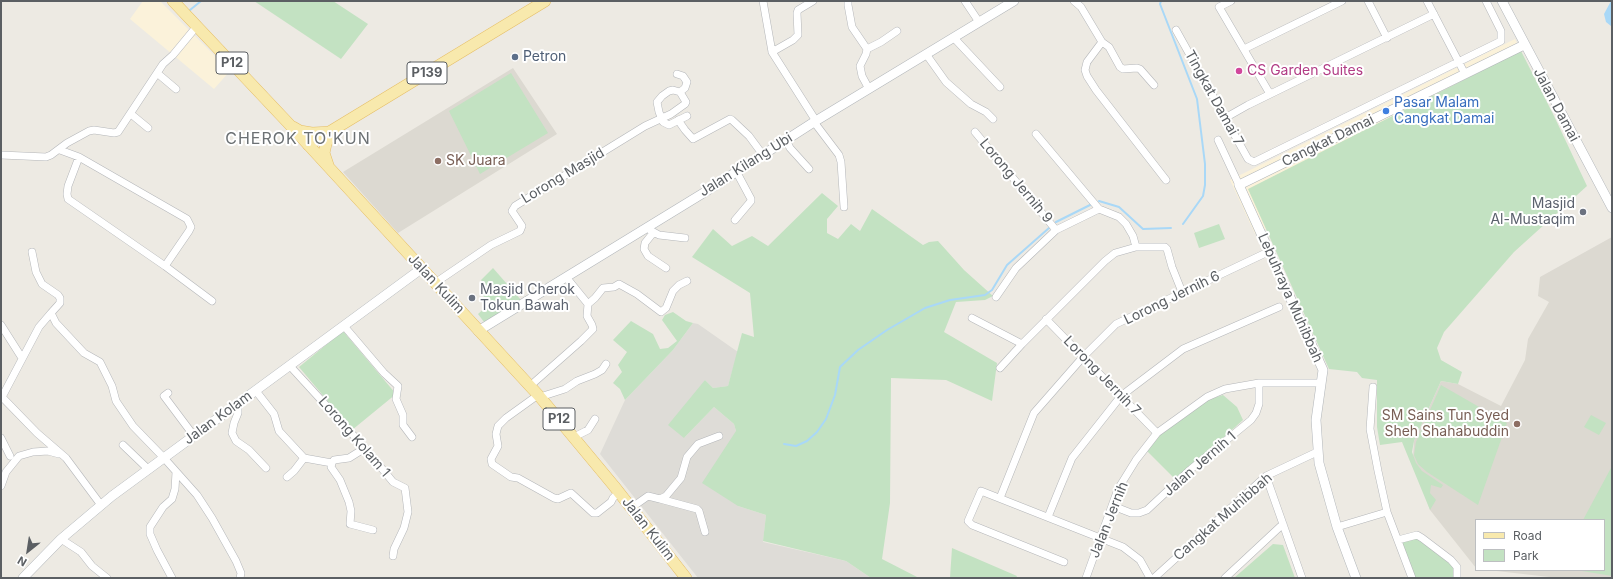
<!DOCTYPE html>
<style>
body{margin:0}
#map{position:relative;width:1613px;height:579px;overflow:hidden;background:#edeae3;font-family:Inter,sans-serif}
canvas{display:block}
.frame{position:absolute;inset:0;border:2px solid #5b5f63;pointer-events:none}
.legend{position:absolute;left:1475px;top:519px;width:130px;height:52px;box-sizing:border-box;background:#fff;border:1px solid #bdbfc1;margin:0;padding:5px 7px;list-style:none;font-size:12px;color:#5b5f63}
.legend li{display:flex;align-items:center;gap:8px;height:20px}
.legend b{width:20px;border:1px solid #bdbfc1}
.north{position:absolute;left:8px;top:531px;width:40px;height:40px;-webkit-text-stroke:3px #fff;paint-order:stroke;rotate:210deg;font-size:11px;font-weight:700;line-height:16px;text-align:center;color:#5b5f63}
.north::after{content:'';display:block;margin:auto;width:14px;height:18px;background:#5b5f63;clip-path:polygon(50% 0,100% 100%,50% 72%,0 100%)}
</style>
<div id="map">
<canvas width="1613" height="579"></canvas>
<div class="frame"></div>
<ul class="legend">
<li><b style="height:5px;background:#f8e9ad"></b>Road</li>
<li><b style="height:11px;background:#c3e2c2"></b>Park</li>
</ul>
<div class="north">N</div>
</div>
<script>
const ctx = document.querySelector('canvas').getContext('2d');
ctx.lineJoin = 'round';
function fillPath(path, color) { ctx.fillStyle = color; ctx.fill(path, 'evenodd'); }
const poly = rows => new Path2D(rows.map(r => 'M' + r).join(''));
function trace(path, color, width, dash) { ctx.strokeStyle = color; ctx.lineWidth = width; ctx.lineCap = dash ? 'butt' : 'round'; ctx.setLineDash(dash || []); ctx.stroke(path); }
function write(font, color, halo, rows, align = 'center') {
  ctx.font = font + ' Inter,sans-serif'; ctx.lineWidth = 4; ctx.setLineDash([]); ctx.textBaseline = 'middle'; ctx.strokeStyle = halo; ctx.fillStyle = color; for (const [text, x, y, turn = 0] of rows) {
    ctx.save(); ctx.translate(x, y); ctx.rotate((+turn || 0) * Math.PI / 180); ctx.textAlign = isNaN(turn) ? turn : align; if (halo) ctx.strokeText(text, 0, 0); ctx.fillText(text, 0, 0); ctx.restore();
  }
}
fillPath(poly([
 [143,1,160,1,230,71,214,89,130,19],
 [1515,39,1521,51,1249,189,1266,229,1255,234,1230,180]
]), '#fbf2da');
fillPath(poly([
 [693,323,698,324,738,352,728,386,713,388,705,380,684,438,714,407,734,424,736,431,738,506,766,515,763,542,846,561,871,578,698,578,600,454,625,400,673,350]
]), '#dedcd7');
fillPath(poly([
 [513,68,557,134,398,233,343,172],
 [1612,237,1612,578,1558,578,1488,570,1604,570,1604,520,1476,520,1476,568,1430,510,1413,458,1414,441,1441,381,1458,384,1501,406,1525,360,1528,339,1549,302,1538,296,1540,277]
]), '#dcd9d1');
fillPath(poly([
 [254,1,333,1,368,24,341,59],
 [1521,51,1554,116,1587,186,1514,252,1444,332,1437,348,1441,360,1462,372,1458,384,1441,381,1414,441,1412,452,1416,463,1422,471,1443,485,1441,488,1431,485,1430,493,1436,500,1430,510,1402,442,1380,445,1377,427,1377,380,1362,378,1357,372,1329,369,1248,189],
 [511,73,548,133,480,174,449,111],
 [822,193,838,206,827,219,827,233,838,239,851,224,860,231,872,209,923,245,929,242,938,241,964,270,993,296,985,300,956,302,944,332,997,363,992,401,946,380,891,378,890,503,882,559,919,578,871,578,846,561,763,541,766,515,738,506,702,483,736,431,734,424,714,407,684,438,668,425,705,380,713,388,728,386,742,333,754,337,750,293,692,257,713,229,732,246,752,236,768,246],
 [1219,224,1225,239,1199,248,1194,233],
 [493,268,521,300,484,322,478,314,489,304,482,294,487,289,481,280],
 [673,312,686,321,693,323,673,350,625,400,620,389,613,383,622,372,618,365,627,352,613,340,631,321,653,334,660,349,668,348,677,341,662,320,665,315],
 [343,331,396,394,352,430,299,367],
 [1441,385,1507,423,1478,505,1427,472,1418,464,1414,455,1416,442],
 [1223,395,1237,407,1243,420,1176,480,1147,451,1158,436,1207,400],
 [1591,415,1606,423,1599,435,1584,427],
 [1612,466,1612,576,1576,570,1604,570,1604,520,1583,520],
 [1417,538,1454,567,1455,578,1415,578,1402,542],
 [1273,544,1283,545,1295,578,1234,578],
 [952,548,1017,576,1016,578,950,578]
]), '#c3e2c2');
fillPath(poly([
 [1611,1,1612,1,1612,24,1611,26,1606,22,1604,14]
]), '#a9d8f7');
trace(poly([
 [1161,1,1160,4,1197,99,1205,164,1205,185,1203,196,1183,224],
 [190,10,201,1],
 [1099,201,1119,207,1143,229,1171,228],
 [1056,222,1090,205],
 [784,444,796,446,807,441,817,432,826,419,835,395,840,367,858,350,887,330,925,308,950,300,985,295,992,290,1007,265,1049,228]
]), '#a9d8f7', 2);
const street = poly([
 [763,1,772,52,816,121],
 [848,1,848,5,852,27,867,49,866,54,860,66,862,76,869,89],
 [965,1,979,22],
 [1074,1,1081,7,1102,42,1087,62,1085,70,1087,76,1096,90,1166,180],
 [1231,1,1219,7,1270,94],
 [1368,1,1387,38],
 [1427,1,1465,74],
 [1176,30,1248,159,1254,162,1501,41,1501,31,1486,1],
 [954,38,1000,87],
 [1102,42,1109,47,1120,67,1123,69,1137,68,1140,69,1154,85],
 [867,49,881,42,897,31],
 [1244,49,1342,1],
 [772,52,793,40,798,35,797,13,798,10,813,1],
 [926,54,946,82,971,104,986,112,993,119],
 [157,73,176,89],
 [677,74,683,76,687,82,685,88,680,92,673,90,669,91,662,96,657,102,659,112,663,122,669,125,687,116],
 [131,114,148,128],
 [1225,118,1248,105,1434,14],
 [678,120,685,130,693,139,730,119,732,120,749,136,763,155],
 [814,122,839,155,841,162,844,207],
 [975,132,1056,230],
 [1036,134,1099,209],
 [786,140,790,148,809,169],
 [1218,140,1239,185],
 [60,150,79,157,187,219,191,227,189,231,165,266],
 [1,155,46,157,51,155,67,143,89,131,94,130,114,133,118,132,163,64,173,55,197,26],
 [79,157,68,186,67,194,68,199,165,266,212,301],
 [735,220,751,201,751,199,736,171],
 [650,230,659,235,685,238],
 [653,233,645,243,644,249,648,256,666,268],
 [32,252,36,272,42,284,58,295,60,298,60,303,51,313,56,323,84,353,100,362,112,386,116,401,133,426,164,458,197,495,212,518,236,561,241,573,240,578],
 [435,283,491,245,520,231,522,226,512,211,515,206,645,126,671,114,685,104,686,102,680,92],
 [996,297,1016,268,1056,230,1099,209,1119,217,1126,224,1133,236,1136,247],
 [588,304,595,298,603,288,614,287,619,284,637,294,661,312,666,308,673,291,679,285,687,281],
 [972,318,1022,344],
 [1046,319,1157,433],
 [1,325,22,358],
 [344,326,384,373,398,386,396,399,403,415,403,425,412,437],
 [290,366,365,448,393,482,405,488,408,512,404,528,394,549,393,556],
 [1000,368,1022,344,1105,261,1115,253,1136,247,1165,247,1167,249,1172,267,1182,292],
 [530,386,581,341,593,329,592,325,587,316,588,304,566,277],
 [1373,387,1370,429,1378,471,1387,512,1412,578],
 [256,391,274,414,279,431,304,458],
 [168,393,164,396,194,436],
 [538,395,506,418,498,426,496,434,498,446,491,459,492,464,511,477,518,478,554,498,558,499,571,493,593,513,597,513,611,502,613,498,619,492],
 [1,396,37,433,66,458,101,505],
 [2,397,39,327,51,313],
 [540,397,565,389,577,381,595,374,602,370,606,364],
 [238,404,238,413,234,423,232,433,236,441,249,450,266,468],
 [574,437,588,430,595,419],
 [1,438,10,456],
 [123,445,148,469],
 [365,448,349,458,334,460,332,463,331,467,340,480,349,502,351,511,350,524,373,530],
 [1266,476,1302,578],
 [287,477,294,471,304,458,332,463],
 [1,486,6,472,19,456,33,452,48,451,59,454],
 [1000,498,1034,413,1083,357,1116,324,1270,251],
 [660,499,697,509,699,511,705,532],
 [1113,506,1131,513,1139,513,1147,510,1191,469,1251,420,1256,413,1259,404,1259,383],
 [631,508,648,496,660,499,666,496,681,478,687,457,698,444,719,436],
 [1048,517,1072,458,1121,396,1183,349,1279,307],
 [1337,527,1387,512],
 [61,539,81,552,92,566,107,578],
 [1398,540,1417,535,1422,538,1451,560,1457,567,1457,578],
 [1064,562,972,525,968,521,981,491,1123,547,1140,560,1150,578],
 [172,578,157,550,150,534,150,527,163,507,172,499,175,489,176,472],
 [1086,578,1118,489,1136,460,1157,433,1207,397,1225,389,1259,383,1321,383],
 [1154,578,1266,476,1317,452],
 [1225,578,1283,524]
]);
const secondary = poly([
 [1502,1,1612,208],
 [478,331,705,192,814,122,1014,1],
 [23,578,61,539,112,496,421,269],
 [1356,578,1337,527,1319,463,1316,420,1323,370,1239,185,1524,45]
]);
const primary = poly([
 [173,1,290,125,540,397,614,486,686,578],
 [293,127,300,131,312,133,331,132,326,144,324,153,328,165],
 [308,145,545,1]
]);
trace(street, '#b4b6b9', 8);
trace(secondary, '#b2b6ba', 10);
trace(primary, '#e5bd64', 12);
trace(street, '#fff', 7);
trace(secondary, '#fff', 9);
trace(primary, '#f8e9ad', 11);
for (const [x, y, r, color] of [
 [515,57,4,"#5c6f8a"],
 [1239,71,4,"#d1479c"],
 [1386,111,4,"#3f7fe0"],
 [438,161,4,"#8d6e63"],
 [1583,212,4,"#6b7280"],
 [472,298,4,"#6b7280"],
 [1517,424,4,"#8d6e63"]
]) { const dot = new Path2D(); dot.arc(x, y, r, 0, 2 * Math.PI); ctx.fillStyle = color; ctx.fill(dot); trace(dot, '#fff', 1.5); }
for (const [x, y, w] of [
 [232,63,32],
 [427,73,40],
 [559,419,32]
]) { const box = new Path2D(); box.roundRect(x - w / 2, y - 11, w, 22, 3); ctx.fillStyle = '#fff'; ctx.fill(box); trace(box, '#5b5f63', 1); }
write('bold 13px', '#5b5f63', null, [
 ["P12",232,63],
 ["P139",427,73],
 ["P12",559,419]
]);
write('14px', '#4e5e75', '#fff', [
 ["Petron",523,57]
], 'left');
write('14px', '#b23c85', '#fff', [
 ["CS Garden Suites",1247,71]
], 'left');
write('14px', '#5b5f63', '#fff', [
 ["Tingkat Damai 7",1214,98,61],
 ["Jalan Damai",1556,105,62],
 ["Cangkat Damai",1328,141,-26],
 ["Jalan Kilang Ubi",746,165,-32],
 ["Lorong Masjid",563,176,-31],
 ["Lorong Jernih 9",1016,181,50],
 ["Jalan Kulim",436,284,47],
 ["Lorong Jernih 6",1172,298,-26],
 ["Lebuhraya Muhibbah",1290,298,66],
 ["Lorong Jernih 7",1102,376,46],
 ["Jalan Kolam",218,418,-36],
 ["Lorong Kolam 1",354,437,49],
 ["Jalan Jernih 1",1200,464,-41],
 ["Cangkat Muhibbah",1223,517,-41],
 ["Jalan Jernih",1109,520,-68],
 ["Jalan Kulim",648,529,52]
]);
write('14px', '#366cbe', '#fff', [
 ["Pasar Malam",1394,103],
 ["Cangkat Damai",1394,119]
], 'left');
write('14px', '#785e54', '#fff', [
 ["SK Juara",446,161],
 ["SM Sains Tun Syed",1509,416,"right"],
 ["Sheh Shahabuddin",1509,432,"right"]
], 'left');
write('14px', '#5b616d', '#fff', [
 ["Masjid",1575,204],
 ["Al-Mustaqim",1575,220],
 ["Masjid Cherok",480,290,"left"],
 ["Tokun Bawah",480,306,"left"]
], 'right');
ctx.letterSpacing = '1px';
write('16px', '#6c7174', '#fff', [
 ["CHEROK TO'KUN",298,139]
]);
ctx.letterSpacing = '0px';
</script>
